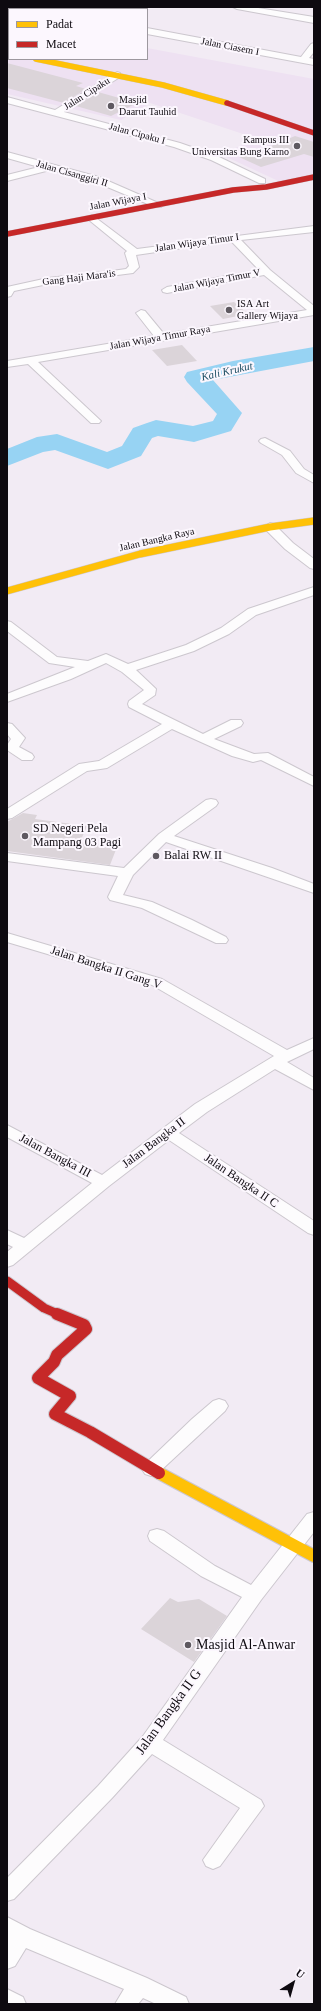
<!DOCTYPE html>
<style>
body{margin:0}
#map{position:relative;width:321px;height:2011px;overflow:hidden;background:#f2ebf4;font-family:"Times New Roman",serif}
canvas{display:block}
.frame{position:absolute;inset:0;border:8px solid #0e0a10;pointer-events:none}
.legend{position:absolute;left:8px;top:8px;width:140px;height:52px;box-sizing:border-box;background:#fcf7fe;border:1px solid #9d989f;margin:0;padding:5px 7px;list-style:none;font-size:12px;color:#0e0a10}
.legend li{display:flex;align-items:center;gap:8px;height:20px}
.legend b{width:20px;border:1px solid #9d989f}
.north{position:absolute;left:273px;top:1963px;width:40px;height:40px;-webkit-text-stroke:3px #fcf7fe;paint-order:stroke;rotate:37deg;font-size:11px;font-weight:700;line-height:16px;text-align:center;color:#0e0a10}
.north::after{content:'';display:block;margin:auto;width:14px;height:18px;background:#0e0a10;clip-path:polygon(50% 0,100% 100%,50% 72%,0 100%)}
</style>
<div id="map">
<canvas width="321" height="2011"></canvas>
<div class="frame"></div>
<ul class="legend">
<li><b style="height:5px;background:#ffc107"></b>Padat</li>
<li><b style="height:5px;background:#c62828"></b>Macet</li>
</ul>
<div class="north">U</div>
</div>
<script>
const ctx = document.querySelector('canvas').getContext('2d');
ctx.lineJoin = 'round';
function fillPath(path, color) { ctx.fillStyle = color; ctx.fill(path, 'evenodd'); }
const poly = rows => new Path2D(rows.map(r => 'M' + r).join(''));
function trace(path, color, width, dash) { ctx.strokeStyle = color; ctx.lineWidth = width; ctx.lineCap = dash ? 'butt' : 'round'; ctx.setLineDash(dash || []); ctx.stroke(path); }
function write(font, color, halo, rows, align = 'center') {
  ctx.font = font + ' "Times New Roman",serif'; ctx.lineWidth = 4; ctx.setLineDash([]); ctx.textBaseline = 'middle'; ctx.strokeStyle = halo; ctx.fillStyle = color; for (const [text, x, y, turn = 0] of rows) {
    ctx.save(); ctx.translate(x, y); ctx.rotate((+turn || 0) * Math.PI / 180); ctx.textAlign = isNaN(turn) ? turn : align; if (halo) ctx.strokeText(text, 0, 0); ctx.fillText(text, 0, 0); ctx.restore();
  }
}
fillPath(poly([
 [7,21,9,22,9,59,147,59,147,48,314,79,314,179,287,185,220,154,258,139,150,103,121,120,7,94]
]), '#eee1f2');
fillPath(poly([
 [314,347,314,361,213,380,242,413,231,431,194,442,158,436,152,438,141,456,108,469,55,450,43,452,7,466,7,449,37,437,57,434,107,452,122,446,133,428,147,423,156,420,193,426,213,421,217,414,187,382,184,377,187,372,233,361,314,347]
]), '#97d3f3');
fillPath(poly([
 [7,63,83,83,76,86,86,89,64,103,7,88],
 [98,92,137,103,111,116,76,106],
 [295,136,314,142,314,157,304,154,261,167,239,157,264,149],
 [234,302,248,314,223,319,210,306],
 [182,345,197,361,167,366,152,350],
 [23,813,37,815,35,819,87,826,80,842,117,847,110,865,7,851,7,822],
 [170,1598,178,1602,199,1599,227,1616,194,1662,141,1629]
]), '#dbd4d9');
const street = poly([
 [16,7,32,7,34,9,18,9,16,7],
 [233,7,252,7,314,17,314,23,237,9,233,7],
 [147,28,301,57,311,44,314,43,314,52,309,58,314,59,314,65,147,34,147,28],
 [117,72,120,73,120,77,64,112,180,143,217,156,265,179,265,183,259,183,211,160,174,147,7,103,7,97,55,110,117,72],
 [7,152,99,177,163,205,161,207,155,207,93,181,50,170,7,181,7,175,39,167,7,158,7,152],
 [92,215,137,249,314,226,314,232,241,240,270,270,314,306,314,315,38,362,101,421,99,423,91,423,28,364,7,367,7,361,154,336,136,313,141,310,145,311,164,334,307,310,264,275,167,293,163,292,162,290,167,287,259,270,231,241,136,255,139,267,133,273,48,284,14,291,11,296,7,297,7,287,48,278,112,271,126,269,129,266,125,253,127,251,89,220,87,218,92,215],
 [265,438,290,451,304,469,314,475,314,483,296,473,282,455,261,443,259,441,261,439,265,438],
 [270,523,274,524,293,543,314,559,314,569,310,568,285,549,266,530,264,527,270,523],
 [314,587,314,595,256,615,229,634,194,651,136,670,156,689,155,695,142,704,203,734,231,720,241,720,243,723,241,726,214,739,254,754,268,753,314,777,314,786,261,760,253,762,232,756,172,729,107,768,87,771,12,818,7,819,7,809,79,764,99,761,162,724,129,707,128,704,129,701,144,690,122,672,106,663,71,679,7,702,7,694,75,667,49,663,7,631,7,621,11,622,57,657,88,661,106,654,128,664,186,645,221,628,248,609,314,587],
 [7,723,12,724,25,738,19,747,32,754,34,757,32,760,22,760,7,750,7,745,11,739,7,734,7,723],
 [211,799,216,800,218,803,216,806,174,836,272,868,314,884,314,893,166,842,133,875,123,895,152,902,192,920,226,937,228,940,226,943,216,943,142,908,110,900,108,897,118,876,7,861,7,853,124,868,159,834,206,800,211,799],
 [7,933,162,979,287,1050,314,1038,314,1049,287,1062,314,1078,314,1090,275,1069,207,1112,179,1133,314,1221,314,1235,308,1233,169,1140,109,1186,13,1265,7,1267,7,1252,13,1247,7,1244,7,1230,24,1238,92,1183,7,1137,7,1125,102,1175,195,1104,274,1056,152,985,7,942,7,933],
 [219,1399,225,1401,228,1406,225,1411,157,1474,151,1476,145,1474,142,1469,145,1464,192,1419,213,1401,219,1399],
 [314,1512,314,1532,261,1600,163,1740,261,1800,264,1806,220,1866,213,1869,206,1866,203,1860,240,1808,152,1754,112,1798,14,1899,7,1901,7,1878,98,1786,143,1736,242,1597,201,1576,150,1541,148,1536,150,1531,157,1529,164,1531,215,1566,251,1585,307,1514,314,1512],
 [7,1917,30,1929,147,1978,186,1997,189,2004,156,2004,143,1998,138,2004,115,2004,124,1989,26,1948,15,1966,7,1969,7,1917],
 [7,1989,23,1997,26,2004,7,2004,7,1989]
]);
const slowFar2 = poly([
 [7,53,9,54],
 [36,59,163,85,227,103]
]);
const slowFar1 = poly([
 [7,591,140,554,270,527,314,521]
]);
const slow = poly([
 [159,1473,314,1556]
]);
const jamFar2 = poly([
 [227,103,314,133],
 [7,234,233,190,266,187,314,177]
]);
const jamFar1 = poly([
 [7,1281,44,1308,60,1315]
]);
const jam = poly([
 [57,1314,84,1325,86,1329,57,1355,54,1362,38,1378,70,1396,55,1414,90,1432,159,1473]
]);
trace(street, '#ccc7ce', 2);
trace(slowFar2, '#ccc7ce', 6);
trace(slowFar1, '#ccc7ce', 8);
trace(slow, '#ccc7ce', 14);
trace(jamFar2, '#ccc7ce', 6);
trace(jamFar1, '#ccc7ce', 11);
trace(jam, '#ccc7ce', 14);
fillPath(street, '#fdfcfd');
trace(slowFar2, '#ffc107', 5.5);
trace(slowFar1, '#ffc107', 7);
trace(slow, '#ffc107', 12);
trace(jamFar2, '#c62828', 5.5);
trace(jamFar1, '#c62828', 9);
trace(jam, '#c62828', 12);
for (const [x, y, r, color] of [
 [111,106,4,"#5e5960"],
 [297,146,4,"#5e5960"],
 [229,310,4,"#5e5960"],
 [25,836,4,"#5e5960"],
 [156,856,4,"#5e5960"],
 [188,1645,4,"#5e5960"]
]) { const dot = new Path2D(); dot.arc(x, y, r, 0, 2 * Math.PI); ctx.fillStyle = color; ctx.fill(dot); trace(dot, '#fcf7fe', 1.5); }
write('10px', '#0e0a10', '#fcf7fe', [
 ["Jalan Ciasem I",230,47,11],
 ["Jalan Cipaku",87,94,-32],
 ["Jalan Cipaku I",137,134,15],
 ["Jalan Cisanggiri II",72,174,16],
 ["Jalan Wijaya I",118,202,-11],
 ["Jalan Wijaya Timur I",197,243,-8],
 ["Gang Haji Mara'is",79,278,-7],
 ["Jalan Wijaya Timur V",217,281,-11],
 ["Jalan Wijaya Timur Raya",160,338,-10],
 ["Jalan Bangka Raya",157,540,-13]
]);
write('10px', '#0e0a10', '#fcf7fe', [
 ["Masjid",119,100],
 ["Daarut Tauhid",119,112],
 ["Kampus III",289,140,"right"],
 ["Universitas Bung Karno",289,152,"right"],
 ["ISA Art",237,304],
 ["Gallery Wijaya",237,316]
], 'left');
write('italic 11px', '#1a4c61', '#fcf7fe', [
 ["Kali Krukut",227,372,-13]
]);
write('12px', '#0e0a10', '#fcf7fe', [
 ["SD Negeri Pela",33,829],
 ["Mampang 03 Pagi",33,843],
 ["Balai RW II",164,856]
], 'left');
write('12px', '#0e0a10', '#fcf7fe', [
 ["Jalan Bangka II Gang V",106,968,18],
 ["Jalan Bangka II",154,1143,-37],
 ["Jalan Bangka III",55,1156,28],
 ["Jalan Bangka II C",241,1181,34]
]);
write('14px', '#0e0a10', '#fcf7fe', [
 ["Masjid Al-Anwar",196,1645]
], 'left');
write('14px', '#0e0a10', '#fcf7fe', [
 ["Jalan Bangka II G",169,1712,-54]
]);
</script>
